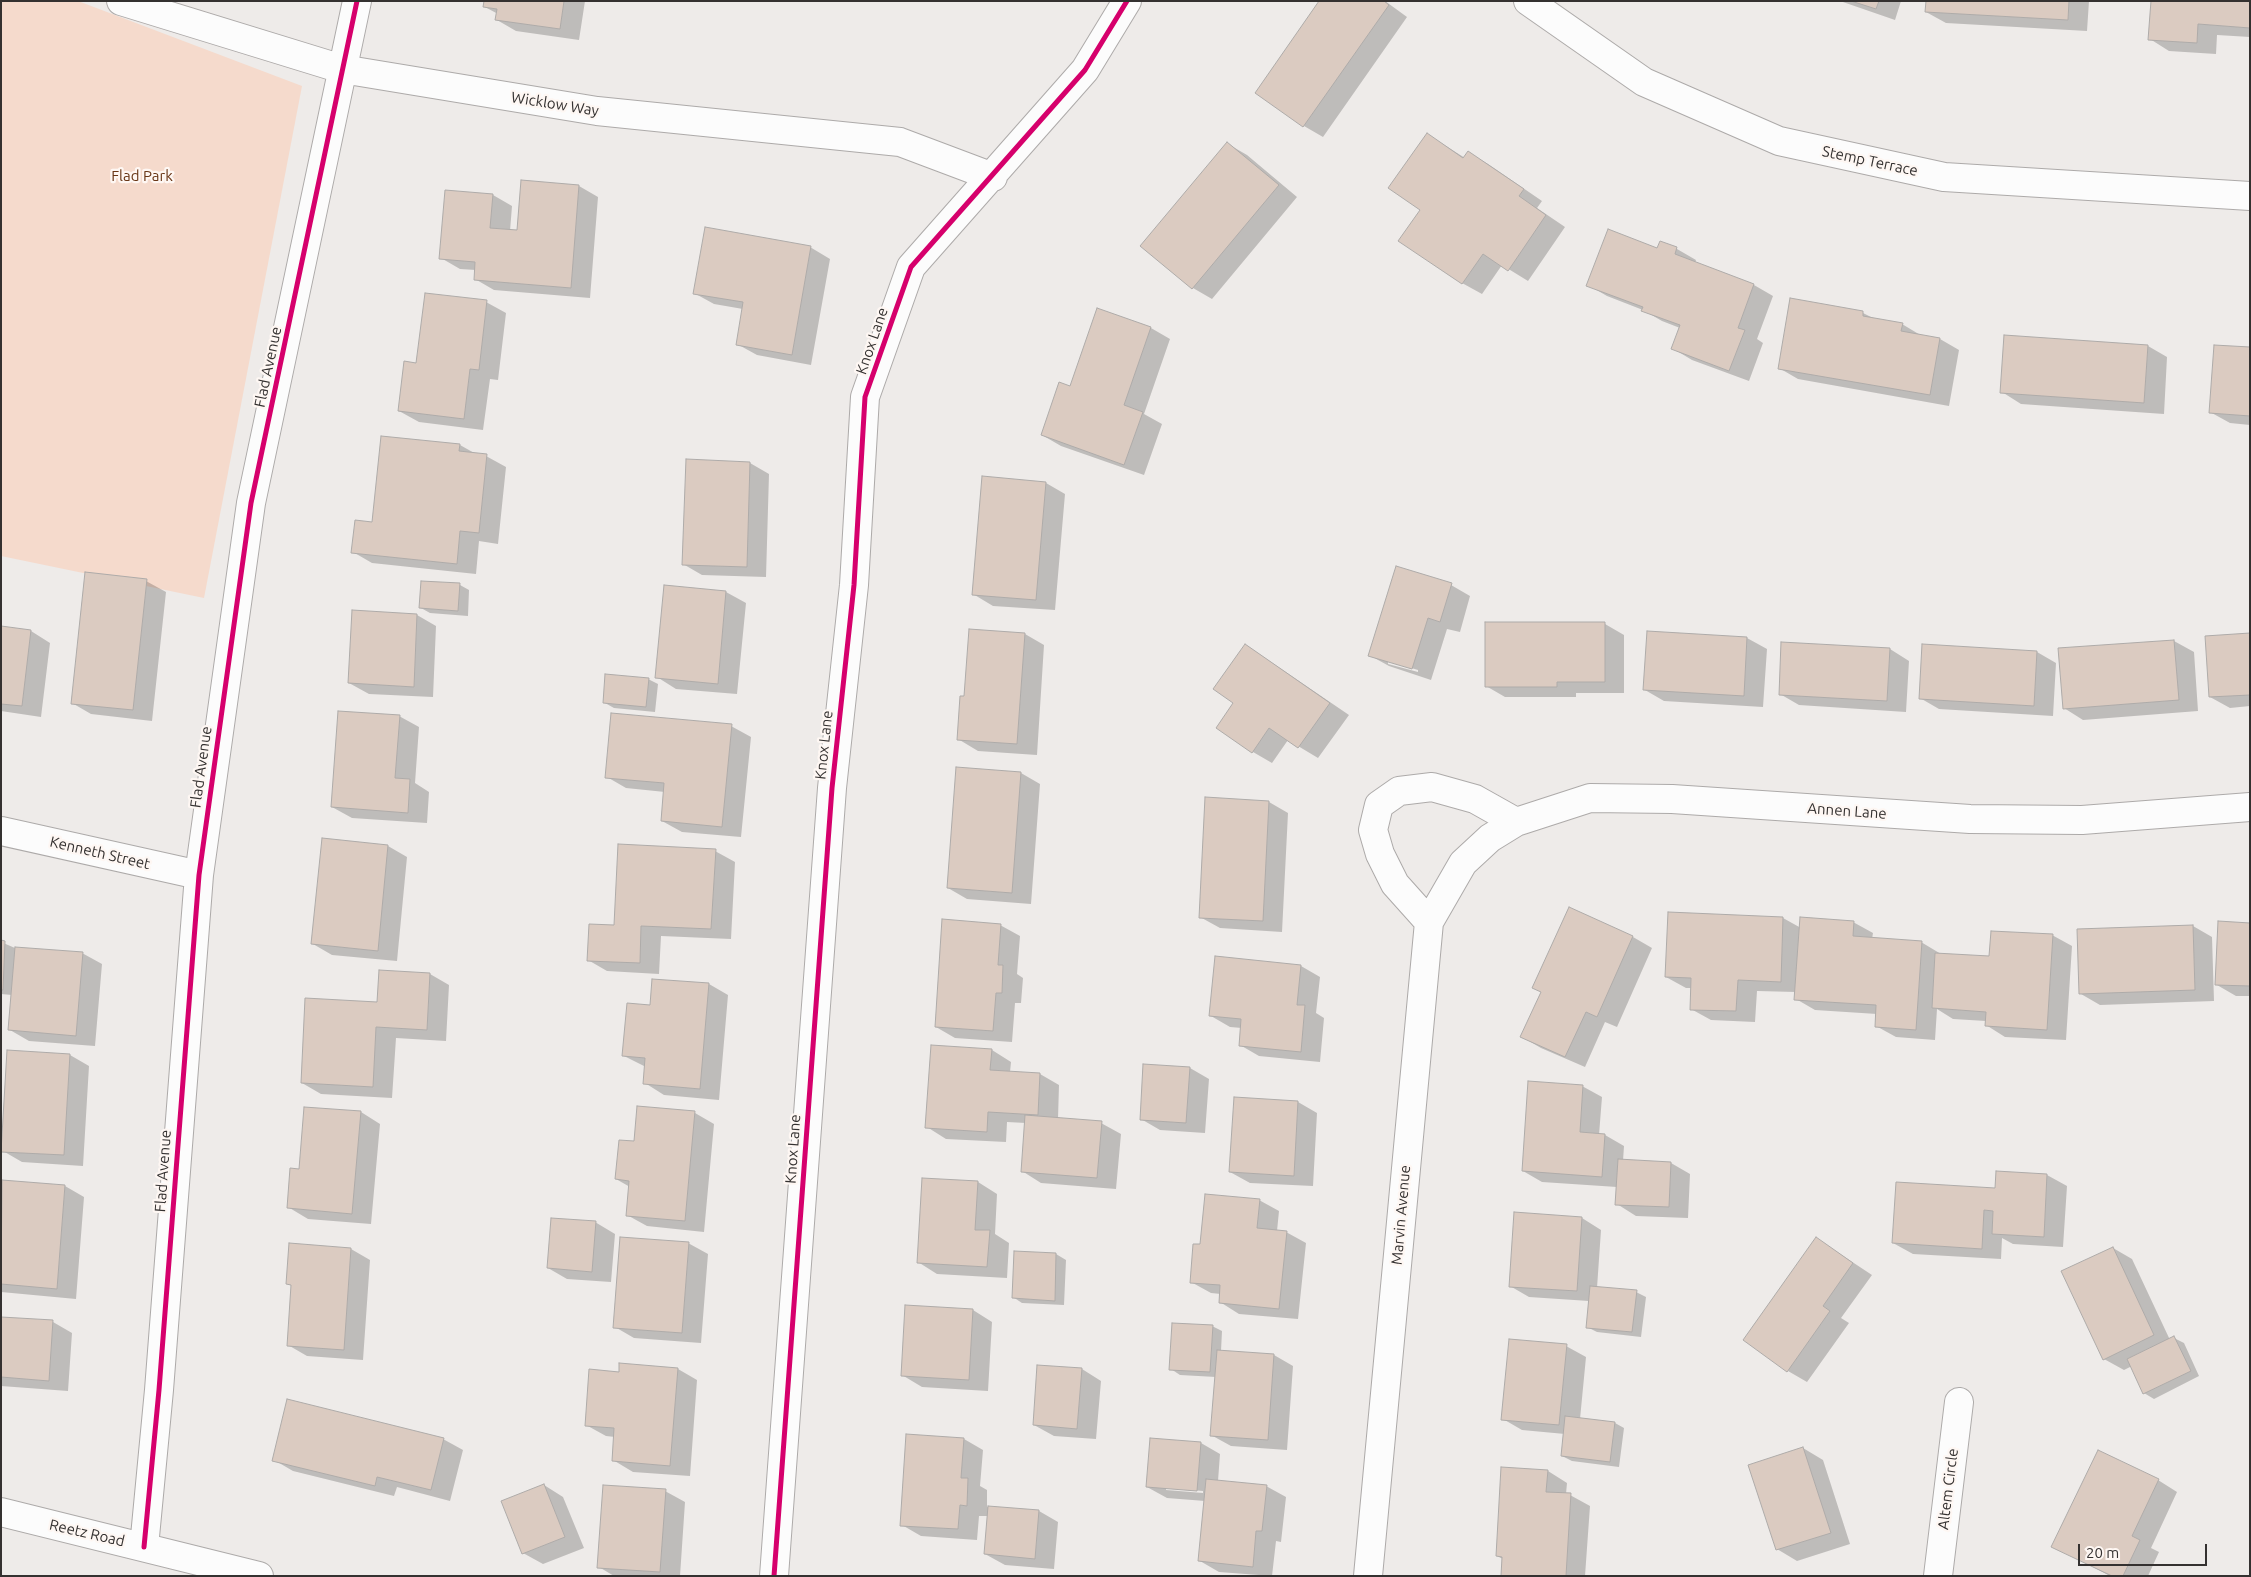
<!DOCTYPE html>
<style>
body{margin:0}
#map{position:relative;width:2251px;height:1577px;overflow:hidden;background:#eeebe9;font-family:Ubuntu,sans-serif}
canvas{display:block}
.frame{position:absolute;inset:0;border:2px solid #343130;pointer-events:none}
.scale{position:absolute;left:2078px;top:1544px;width:129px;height:22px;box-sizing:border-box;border:2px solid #343130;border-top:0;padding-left:6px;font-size:15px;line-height:18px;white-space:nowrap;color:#343130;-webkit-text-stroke:4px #fef7f3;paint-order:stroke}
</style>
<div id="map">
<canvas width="2251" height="1577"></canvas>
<div class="frame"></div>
<div class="scale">20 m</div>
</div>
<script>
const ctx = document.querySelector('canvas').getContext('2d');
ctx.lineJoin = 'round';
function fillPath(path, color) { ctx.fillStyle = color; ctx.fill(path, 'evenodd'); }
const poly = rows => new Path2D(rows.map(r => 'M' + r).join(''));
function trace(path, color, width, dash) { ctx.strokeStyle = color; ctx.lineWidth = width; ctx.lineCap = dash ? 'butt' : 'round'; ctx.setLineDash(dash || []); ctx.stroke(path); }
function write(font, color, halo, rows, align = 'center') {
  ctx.font = font + ' Ubuntu,sans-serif'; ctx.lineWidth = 4.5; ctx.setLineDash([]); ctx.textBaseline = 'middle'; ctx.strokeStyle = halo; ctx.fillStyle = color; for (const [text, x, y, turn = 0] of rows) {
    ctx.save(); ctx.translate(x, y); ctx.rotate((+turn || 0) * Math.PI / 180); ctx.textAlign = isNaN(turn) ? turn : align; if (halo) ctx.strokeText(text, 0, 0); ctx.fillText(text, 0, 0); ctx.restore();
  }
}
fillPath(poly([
 [1,1,78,1,302,86,204,598,1,556]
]), '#f5dacc');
fillPath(poly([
 [486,1,585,1,579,40,516,31,497,20,498,14,485,7],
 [1321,1,1385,1,1407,17,1323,137,1304,126],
 [1840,1,1901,1,1895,20],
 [1927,1,2089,1,2087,31,1946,23,1926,12],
 [2250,1,2250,37,2217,35,2216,54,2169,51,2150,39],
 [1427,134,1465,158,1469,153,1488,164,1542,201,1537,208,1565,227,1528,281,1502,265,1482,294,1462,283,1421,210],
 [1228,144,1247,155,1297,197,1212,299,1193,288],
 [579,186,598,197,590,298,494,290,475,279,476,270,460,269,441,258,446,192,493,195,512,206,510,231,519,231],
 [1660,243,1677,249,1696,260,1695,263,1754,285,1773,296,1757,339,1763,343,1749,381,1692,360,1672,348,1680,328,1662,321,1643,310,1607,296,1588,285,1658,249],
 [810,247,830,259,811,365,757,355,737,344,743,309,714,304,694,293],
 [486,302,506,313,498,380,490,379,483,430,419,422,399,411,417,364],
 [1098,309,1151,328,1170,339,1144,414,1162,424,1144,475,1061,446,1042,435,1071,388],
 [1863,313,1875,319,1902,324,1922,336,1940,339,1959,350,1949,406,1798,379,1779,368],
 [2006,336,2148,346,2167,357,2164,414,2021,404,2002,392],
 [2250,349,2250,425,2230,423,2210,412],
 [460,445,476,454,486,456,506,467,498,544,479,541,476,574,372,563,353,552,373,523],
 [750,463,769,474,766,577,702,575,683,564],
 [1046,483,1065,494,1055,610,993,606,973,594],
 [146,581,166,592,152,721,91,714,72,703],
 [422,582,460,585,469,590,468,616,430,613,421,608],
 [1451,585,1470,596,1460,632,1447,629,1431,680,1389,666,1369,655],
 [1388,661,1418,670,1418,672,1388,664],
 [665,586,726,592,746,603,737,694,676,689,657,677],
 [353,611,417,615,436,626,433,697,369,694,349,683],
 [1605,624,1624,635,1624,693,1576,693,1576,697,1505,697,1486,686],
 [1,627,31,631,50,643,41,717,1,711],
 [1648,632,1747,638,1767,649,1763,707,1664,701,1645,690],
 [1025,634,1044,645,1037,755,978,751,958,739,965,697],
 [2250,634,2250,706,2230,708,2210,697],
 [2174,641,2194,652,2198,711,2083,720,2064,708,2060,650],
 [1246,645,1349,715,1318,758,1288,740,1272,763,1253,752,1235,703],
 [1923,645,2037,652,2056,663,2053,716,1939,709,1920,698],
 [1890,649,1909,661,1906,712,1799,705,1780,694],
 [648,679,658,684,655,712,614,708,605,703],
 [399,716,419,727,415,783,429,792,427,823,352,818,332,807],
 [731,726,751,737,741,837,682,832,662,821,665,792,626,788,607,777],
 [957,768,1021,773,1040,784,1031,904,967,899,948,888],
 [1206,799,1269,802,1288,813,1282,932,1220,928,1200,917],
 [323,840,388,846,407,857,397,961,332,955,313,944],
 [715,851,735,862,731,939,661,936,659,974,607,971,588,960],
 [1569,909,1633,937,1652,948,1617,1027,1605,1022,1585,1067,1541,1048,1522,1037,1542,992],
 [1783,918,1801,928,1853,922,1873,933,1872,939,1921,942,1941,954,1990,957,2052,935,2072,946,2066,1040,2005,1037,1986,1025,1986,1021,1953,1019,1937,1009,1935,1040,1896,1037,1876,1026,1877,1014,1815,1010,1796,999,1796,992,1757,991,1755,1022,1711,1020,1691,1009,1692,988,1686,988,1666,977],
 [2250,924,2250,996,2236,996,2217,985],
 [1000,925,1020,936,1017,974,1023,978,1021,1003,1015,1003,1012,1042,955,1038,936,1027],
 [2193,926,2212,937,2214,1001,2100,1005,2081,994],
 [1,942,15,948,82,953,102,964,95,1046,29,1041,10,1030,12,995,1,994],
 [1301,966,1320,977,1316,1013,1324,1018,1320,1062,1259,1056,1240,1045,1242,1028,1230,1027,1211,1016],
 [430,974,449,985,446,1041,396,1038,392,1098,321,1094,302,1083,379,1004],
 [709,984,728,995,719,1100,664,1095,645,1083,646,1067,624,1056,651,1006],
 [992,1050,1011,1062,1010,1072,1040,1074,1059,1085,1058,1119,1101,1123,1121,1134,1116,1189,1041,1183,1022,1171,1026,1123,1007,1122,1006,1142,946,1139,927,1127],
 [70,1055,89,1066,83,1166,22,1162,3,1151],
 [1190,1068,1209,1079,1205,1133,1160,1130,1141,1119],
 [1582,1086,1602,1097,1599,1135,1605,1135,1624,1146,1623,1161,1671,1163,1690,1174,1688,1218,1636,1216,1617,1204,1617,1187,1542,1182,1523,1171],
 [1298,1102,1317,1113,1313,1186,1250,1183,1230,1172],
 [361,1112,380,1124,371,1224,308,1219,288,1207],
 [695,1113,714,1124,704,1232,647,1226,627,1215,630,1187,616,1179,635,1143],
 [1997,1172,2047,1175,2067,1186,2063,1247,2013,1244,2002,1238,2001,1259,1913,1254,1893,1243,1996,1189],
 [923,1179,978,1182,997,1194,995,1234,1009,1243,1007,1278,937,1274,918,1262],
 [3,1181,65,1186,84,1197,76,1299,1,1292,1,1206],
 [1259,1200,1279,1211,1277,1231,1286,1232,1306,1243,1298,1319,1239,1314,1220,1302,1221,1294,1211,1293,1191,1282,1202,1245],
 [1582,1218,1601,1230,1597,1288,1636,1292,1646,1297,1641,1337,1597,1332,1587,1327,1589,1301,1529,1297,1510,1286],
 [595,1222,615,1234,611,1282,567,1279,548,1268],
 [1816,1238,1872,1275,1841,1318,1849,1323,1807,1382,1788,1371],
 [688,1243,708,1254,701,1343,634,1338,615,1327],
 [2113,1248,2132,1259,2170,1340,2174,1338,2184,1343,2199,1376,2154,1399,2144,1393,2132,1366,2124,1370,2104,1359],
 [351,1249,370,1260,363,1360,307,1356,288,1345,292,1286,287,1283],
 [1015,1252,1056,1254,1066,1260,1064,1305,1022,1303,1013,1297],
 [973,1310,992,1322,988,1391,922,1387,902,1375],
 [1,1318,53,1322,72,1333,68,1391,1,1386],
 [1212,1326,1222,1331,1221,1351,1274,1355,1293,1366,1287,1450,1231,1446,1211,1435,1216,1377,1180,1375,1171,1369],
 [1566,1346,1586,1357,1580,1419,1615,1423,1624,1428,1619,1467,1572,1461,1562,1456,1565,1434,1522,1430,1503,1419],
 [678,1369,697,1380,690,1476,633,1472,613,1460,615,1437,606,1436,586,1425,620,1373],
 [1082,1369,1101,1381,1096,1439,1054,1436,1034,1425],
 [443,1439,463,1450,450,1501,397,1487,394,1496,293,1471,274,1460],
 [964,1439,983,1450,980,1486,987,1490,987,1507,1039,1511,1058,1522,1054,1569,1005,1565,985,1554,988,1516,979,1516,977,1540,921,1536,902,1525],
 [1201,1443,1220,1454,1218,1481,1266,1486,1286,1497,1281,1542,1276,1541,1272,1576,1219,1572,1200,1561,1205,1501,1167,1498,1147,1487],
 [1166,1488,1203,1491,1203,1493,1166,1490],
 [1803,1448,1823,1460,1850,1544,1797,1561,1777,1549],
 [1548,1471,1567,1483,1566,1494,1570,1495,1590,1506,1585,1576,1502,1576,1503,1559,1497,1556],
 [2158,1480,2177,1492,2151,1548,2159,1552,2148,1576,2110,1576,2052,1546],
 [544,1485,563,1497,584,1548,543,1564,523,1553],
 [665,1491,685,1502,680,1576,614,1576,599,1567]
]), '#0003');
const building = poly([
 [484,1,564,1,560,29,495,20,497,9,483,7,484,1],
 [1319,1,1384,1,1389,5,1303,127,1255,93,1319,1],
 [1851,1,1879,1,1876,9,1851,1],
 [1926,1,2069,1,2068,20,1925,12,1926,1],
 [2151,1,2250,1,2250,28,2198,24,2197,43,2148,40,2151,1],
 [1427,133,1463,158,1468,151,1524,189,1519,196,1546,215,1508,271,1483,254,1462,284,1398,241,1420,210,1388,188,1427,133],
 [1227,142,1279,185,1192,289,1140,246,1227,142],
 [521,180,579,185,571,288,474,280,475,262,439,259,445,190,493,194,490,228,517,230,521,180],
 [705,227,811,246,792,355,736,345,743,302,693,294,705,227],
 [1608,229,1657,248,1660,241,1677,247,1675,254,1754,284,1738,328,1745,330,1729,371,1671,349,1680,325,1641,311,1643,307,1586,286,1608,229],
 [425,293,487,300,479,370,470,369,464,419,398,411,404,361,416,363,425,293],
 [1790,298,1863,311,1863,316,1903,323,1901,331,1940,338,1930,395,1778,369,1790,298],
 [1097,308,1151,327,1124,405,1143,412,1124,465,1041,435,1059,382,1070,386,1097,308],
 [2004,335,2148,345,2144,403,2000,393,2004,335],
 [2214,345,2250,347,2250,416,2209,413,2214,345],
 [381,436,460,444,459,451,487,454,479,533,460,531,457,564,351,553,355,520,372,522,381,436],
 [686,459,750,462,747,567,682,565,686,459],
 [982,476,1046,482,1036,600,972,595,982,476],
 [1396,566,1452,583,1440,622,1428,618,1412,669,1368,656,1396,566],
 [85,572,147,579,133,710,71,704,85,572],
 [421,581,460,583,458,611,419,608,421,581],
 [664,585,726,591,718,684,655,678,664,585],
 [352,610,417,614,414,687,348,683,352,610],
 [1485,622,1605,622,1605,682,1557,682,1557,687,1485,687,1485,622],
 [1,626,31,630,22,706,1,704,1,626],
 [969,629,1025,633,1017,744,957,740,960,696,964,696,969,629],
 [1647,631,1747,637,1744,696,1643,690,1647,631],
 [2250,633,2250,695,2209,697,2205,636,2250,633],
 [2174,640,2179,700,2063,709,2058,648,2174,640],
 [1781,642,1890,648,1887,701,1779,695,1781,642],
 [1245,644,1330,703,1298,748,1269,728,1252,753,1216,728,1233,703,1213,689,1245,644],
 [1922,644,2037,651,2034,706,1919,699,1922,644],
 [605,674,649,678,646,707,603,703,605,674],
 [338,711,400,715,395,778,410,779,408,813,331,807,338,711],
 [611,713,732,724,722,827,661,821,664,783,605,778,611,713],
 [956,767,1021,772,1012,893,947,888,956,767],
 [1205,797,1269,801,1263,921,1199,918,1205,797],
 [322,838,388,845,378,951,311,944,322,838],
 [618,844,716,849,711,929,641,926,640,963,587,961,589,924,614,925,618,844],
 [1569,907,1633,936,1597,1017,1586,1012,1565,1057,1520,1037,1541,992,1532,988,1569,907],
 [1668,912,1783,917,1781,982,1738,980,1736,1011,1690,1010,1691,978,1665,977,1668,912],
 [1800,917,1854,921,1853,936,1922,941,1916,1030,1875,1027,1876,1005,1794,1000,1800,917],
 [942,919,1001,924,998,965,1003,965,1002,993,996,993,993,1031,935,1027,942,919],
 [2218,921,2250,923,2250,986,2215,985,2218,921],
 [2193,925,2195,990,2079,994,2077,929,2193,925],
 [1991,931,2053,934,2047,1030,1985,1026,1986,1012,1932,1008,1935,953,1989,956,1991,931],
 [1,940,5,941,3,990,1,990,1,940],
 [15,947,83,952,76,1036,8,1030,15,947],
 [1215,956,1301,965,1297,1005,1305,1005,1301,1052,1239,1046,1241,1019,1209,1016,1215,956],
 [379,970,430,973,427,1030,376,1027,373,1087,301,1083,305,998,377,1002,379,970],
 [652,979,709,983,700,1089,643,1084,645,1058,622,1056,627,1003,650,1005,652,979],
 [931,1045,992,1049,990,1070,1040,1073,1038,1115,988,1112,987,1132,925,1128,931,1045],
 [7,1050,70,1054,64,1155,1,1152,7,1050],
 [1143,1064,1190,1067,1186,1123,1140,1120,1143,1064],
 [1528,1081,1583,1085,1580,1132,1605,1134,1602,1177,1522,1171,1528,1081],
 [1234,1097,1298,1101,1294,1176,1229,1172,1234,1097],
 [637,1106,695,1111,685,1221,626,1216,629,1181,615,1179,619,1140,634,1141,637,1106],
 [304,1107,361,1111,352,1214,287,1208,290,1168,299,1169,304,1107],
 [1025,1115,1102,1121,1097,1178,1021,1172,1025,1115],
 [1618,1159,1671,1162,1669,1207,1615,1205,1618,1159],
 [1996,1171,2047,1174,2044,1237,1992,1234,1993,1211,1984,1210,1982,1249,1892,1243,1896,1182,1995,1188,1996,1171],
 [922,1178,978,1181,975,1230,990,1230,987,1267,917,1263,922,1178],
 [2,1180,65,1185,57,1289,1,1284,2,1180],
 [1205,1194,1260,1199,1257,1228,1287,1231,1279,1309,1219,1303,1220,1285,1190,1283,1193,1244,1200,1244,1205,1194],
 [1514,1212,1582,1217,1577,1291,1509,1287,1514,1212],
 [551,1218,596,1221,592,1272,547,1268,551,1218],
 [620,1237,689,1242,682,1333,613,1328,620,1237],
 [1816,1237,1853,1263,1823,1306,1830,1311,1787,1372,1743,1340,1816,1237],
 [289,1243,351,1248,344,1350,287,1346,291,1285,286,1284,289,1243],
 [2113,1247,2154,1335,2103,1360,2061,1271,2113,1247],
 [1014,1251,1056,1253,1055,1301,1012,1298,1014,1251],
 [1590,1286,1637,1290,1632,1332,1586,1328,1590,1286],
 [905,1305,973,1309,969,1380,901,1376,905,1305],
 [1,1317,53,1320,49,1381,1,1377,1,1317],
 [1172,1323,1213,1325,1210,1372,1169,1370,1172,1323],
 [2174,1336,2191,1371,2143,1394,2127,1359,2174,1336],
 [1509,1339,1567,1344,1559,1425,1501,1420,1509,1339],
 [1217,1350,1274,1354,1268,1440,1210,1436,1217,1350],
 [619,1363,678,1368,670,1466,612,1461,614,1428,585,1426,589,1369,619,1372,619,1363],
 [1037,1365,1082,1368,1077,1429,1033,1425,1037,1365],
 [287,1399,444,1438,431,1490,377,1477,375,1486,272,1461,287,1399],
 [1565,1416,1615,1422,1610,1462,1561,1456,1565,1416],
 [906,1434,964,1438,961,1478,968,1478,967,1506,960,1505,958,1529,900,1526,906,1434],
 [1150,1438,1201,1442,1197,1491,1146,1487,1150,1438],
 [1803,1447,1831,1533,1776,1550,1748,1465,1803,1447],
 [2098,1450,2159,1479,2132,1536,2140,1540,2123,1576,2112,1576,2051,1547,2098,1450],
 [1501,1467,1548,1470,1546,1492,1571,1493,1566,1576,1501,1576,1502,1557,1496,1556,1501,1467],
 [1206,1479,1267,1485,1262,1531,1256,1531,1253,1567,1198,1561,1206,1479],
 [544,1484,565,1537,522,1554,501,1501,544,1484],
 [603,1485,666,1489,660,1572,597,1568,603,1485],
 [988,1506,1039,1510,1035,1559,984,1554,988,1506]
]);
fillPath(building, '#dbcbc1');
trace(building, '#aeaba9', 1);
const street = poly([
 [121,1,342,69,597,111,900,142,993,177],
 [1528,1,1644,82,1779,141,1944,177,2250,196],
 [1,831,199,875],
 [1429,922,1395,884,1380,854,1373,830,1379,805,1399,791,1432,787,1475,799,1516,822],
 [1,1512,259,1576],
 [144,1547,159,1390,199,875,251,503,357,1],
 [774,1576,832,788,854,585,865,397,911,267,1085,70,1127,1],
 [1368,1576,1429,922,1463,863,1490,838,1516,822,1590,798,1672,799,1970,819,2082,820,2250,807],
 [1938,1576,1959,1402]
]);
trace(street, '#adaaa9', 30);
trace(street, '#fcfcfc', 28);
trace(poly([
 [144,1547,159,1390,199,875,251,503,357,1],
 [774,1576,832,788,854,585,865,397,911,267,1085,70,1127,1]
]), '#d6006c', 5);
write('15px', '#343130', '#fef7f3', [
 ["Wicklow Way",555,104,9],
 ["Stemp Terrace",1870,161,12],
 ["Knox Lane",872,341,-71],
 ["Flad Avenue",268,367,-78],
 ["Knox Lane",824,745,-84],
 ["Flad Avenue",201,767,-82],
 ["Annen Lane",1847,811,4],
 ["Kenneth Street",100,853,13],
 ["Knox Lane",793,1149,-86],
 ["Flad Avenue",163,1171,-86],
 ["Marvin Avenue",1401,1215,-85],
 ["Altem Circle",1948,1489,-83],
 ["Reetz Road",87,1533,13]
]);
write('15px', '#683515', '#fef7f3', [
 ["Flad Park",142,176]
]);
</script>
